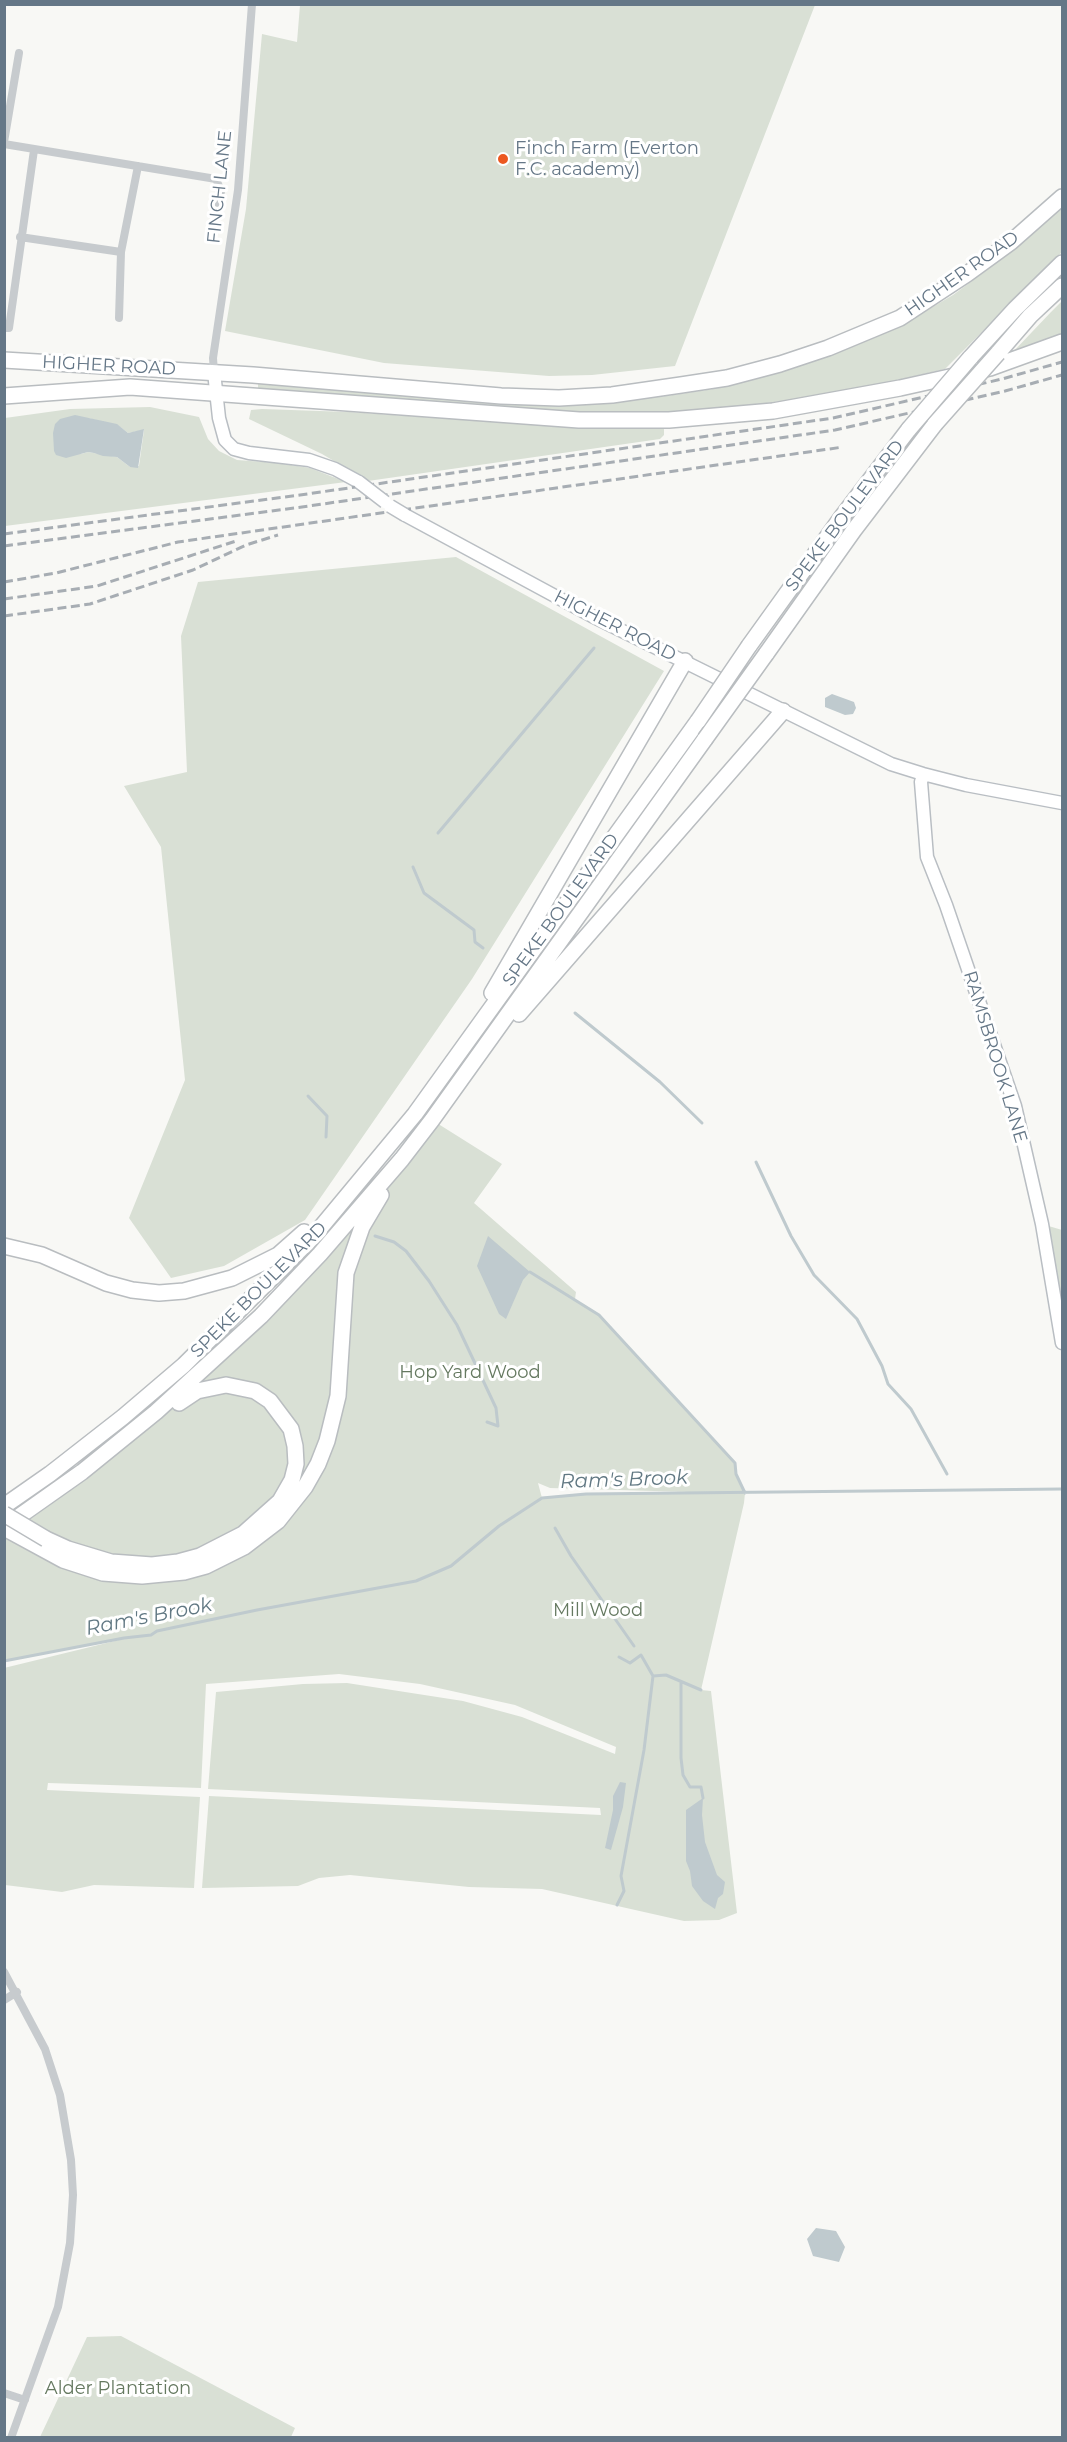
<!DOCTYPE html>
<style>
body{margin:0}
#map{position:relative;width:1067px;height:2442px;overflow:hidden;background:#f8f8f5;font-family:Montserrat,sans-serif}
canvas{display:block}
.frame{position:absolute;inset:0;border:6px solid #657787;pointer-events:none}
</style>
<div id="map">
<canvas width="1067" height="2442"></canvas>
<div class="frame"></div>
</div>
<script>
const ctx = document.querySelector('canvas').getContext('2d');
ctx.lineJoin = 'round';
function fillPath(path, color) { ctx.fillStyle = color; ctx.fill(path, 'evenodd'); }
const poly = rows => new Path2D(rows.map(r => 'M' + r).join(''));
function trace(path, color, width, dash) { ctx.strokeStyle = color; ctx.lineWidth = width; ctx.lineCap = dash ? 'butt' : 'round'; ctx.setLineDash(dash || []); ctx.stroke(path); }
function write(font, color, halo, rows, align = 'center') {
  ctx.font = font + ' Montserrat,sans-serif'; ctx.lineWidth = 6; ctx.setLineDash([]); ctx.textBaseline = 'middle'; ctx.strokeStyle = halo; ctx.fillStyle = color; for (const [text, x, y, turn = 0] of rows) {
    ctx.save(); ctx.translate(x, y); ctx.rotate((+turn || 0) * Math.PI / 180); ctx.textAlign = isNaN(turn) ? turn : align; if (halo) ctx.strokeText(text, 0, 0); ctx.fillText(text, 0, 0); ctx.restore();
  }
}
fillPath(poly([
 [300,5,815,5,675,366,592,375,549,376,384,363,225,331,246,209,262,34,297,42],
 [1062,206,1062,252,945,369,880,384,783,401,693,412,563,414,258,392,258,380,619,400,666,396,713,389,834,354,880,335,919,315,953,295,991,267],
 [1062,301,1062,335,1012,353,1051,312],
 [150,407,199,417,208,439,219,451,237,460,278,463,310,468,346,482,5,526,5,418,70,409],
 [88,418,119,426,128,433,144,430,139,466,130,467,117,457,88,452,81,454],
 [262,409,349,412,572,427,664,426,664,435,660,439,368,481,322,454,249,419,251,410],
 [456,557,664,671,472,979,305,1220,224,1266,171,1278,129,1218,185,1080,161,847,124,786,187,772,181,636,198,582],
 [432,1120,502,1164,474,1203,576,1292,575,1299,599,1315,735,1463,736,1474,745,1493,744,1503,701,1690,711,1691,737,1913,719,1920,684,1921,542,1889,469,1887,350,1875,319,1878,298,1886,202,1888,209,1796,601,1815,600,1808,208,1789,216,1692,303,1684,347,1683,463,1701,522,1717,615,1754,616,1747,515,1705,420,1684,339,1674,206,1684,201,1788,48,1783,47,1790,200,1797,194,1888,94,1885,62,1892,5,1885,4,1668,127,1638,5,1661,4,1531,8,1530,63,1560,86,1569,103,1573,142,1576,184,1572,206,1566,244,1547,278,1521,305,1487,292,1480,280,1501,263,1518,243,1534,222,1547,178,1562,152,1565,111,1562,68,1549,46,1539,21,1516,82,1472,156,1412,261,1316,320,1254,402,1159],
 [538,1483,550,1488,724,1493,586,1494,542,1498],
 [1042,1224,1062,1230,1062,1343],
 [121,2336,295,2428,291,2437,40,2437,87,2337]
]), '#d9e0d5');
fillPath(poly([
 [75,415,117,424,128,433,144,429,138,468,130,467,117,457,103,456,94,453,88,452,66,458,56,455,54,451,53,433,55,424,60,419],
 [832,694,854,702,856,708,853,714,845,715,825,707,825,698],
 [488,1236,530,1272,523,1280,506,1319,499,1314,477,1266],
 [620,1782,626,1783,623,1807,611,1850,605,1848,613,1810,613,1796],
 [703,1798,702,1815,705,1842,717,1875,725,1882,723,1894,718,1898,715,1909,703,1901,692,1886,690,1871,686,1861,686,1810],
 [816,2228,836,2231,845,2247,839,2262,813,2256,807,2239]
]), '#bfcace');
trace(poly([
 [438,833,594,648],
 [413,867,424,893,474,930,475,942,483,948],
 [575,1013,660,1082,702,1123],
 [308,1096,327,1116,326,1137],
 [756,1162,791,1236,814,1275,857,1319,882,1366,888,1384,911,1409,947,1474],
 [375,1236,394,1242,406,1251,429,1281,457,1325,496,1408,498,1426,487,1422],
 [530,1272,599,1315,735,1463,736,1474,745,1493],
 [555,1528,571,1556,634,1646],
 [4,1661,124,1638,151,1635,157,1631,257,1610,416,1581,451,1566,499,1526,542,1498,586,1494,1062,1489],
 [653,1676,666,1675,701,1690],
 [681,1682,681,1758,683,1775,690,1787,701,1787,703,1798],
 [617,1905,624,1891,621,1876,644,1750,653,1676,641,1655,630,1663,619,1657]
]), '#bfcace', 3);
const secondary = poly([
 [214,372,219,418,225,440,234,449,249,453,309,460,335,469,359,482],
 [405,515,592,616,891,764,923,774,966,785,1062,803],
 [923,774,921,782,927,857,946,905,1015,1106,1042,1224,1062,1343]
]);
const highway = poly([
 [998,353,1030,316,1062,286],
 [970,358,1015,309,1062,263],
 [4,360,253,375,501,396,559,398,612,395,681,385,727,378,780,364,828,348,900,318,967,274,1011,242,1062,197],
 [4,396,130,387,579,420,669,420,773,411,900,388,990,368,1062,342],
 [749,646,841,518,909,429],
 [766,654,854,530,935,424],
 [492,993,685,661],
 [519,1014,783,711],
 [4,1246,42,1255,106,1283,132,1290,159,1293,184,1291,232,1278,278,1255,304,1232],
 [4,1506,50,1474,123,1417,184,1365,312,1238,415,1114,698,721],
 [4,1527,82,1472,156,1412,261,1316,320,1254,402,1159,432,1120,705,739],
 [4,1528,63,1560,103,1573,142,1576,184,1572,206,1566,244,1547,278,1521,305,1487,318,1464,327,1441,338,1396,346,1273,362,1227,381,1195],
 [46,1539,68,1549,111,1562,152,1565,178,1562,200,1556,243,1534,280,1501,292,1480,296,1464,295,1446,291,1429,270,1401,255,1391,226,1385,197,1391,179,1403]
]);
trace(secondary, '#b9bec3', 15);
trace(highway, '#b9bdc0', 18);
trace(poly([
 [4,142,19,53],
 [4,144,216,179,221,191,214,231],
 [20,237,121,252],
 [119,318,121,252,138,166],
 [4,328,9,328,34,150],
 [214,372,213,358,238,190,252,4],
 [4,1972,45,2049,60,2095,71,2160,73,2195,70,2243,58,2307,11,2438],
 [4,2000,17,1992],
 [4,2393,25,2400]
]), '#c7cbce', 8);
trace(secondary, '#fff', 12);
trace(highway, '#fff', 15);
trace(poly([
 [4,534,300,495,833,418,1002,379,1062,362],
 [4,546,302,507,835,430,1005,391,1062,375],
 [4,582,56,573,178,542,843,447],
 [4,599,97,586,236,541],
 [4,616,90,604,193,570,246,545,278,535]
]), '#a7adb3', 3, [9, 4.5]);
const secondaryBridge = poly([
 [359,482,385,502],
 [390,506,405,515]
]);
const highwayBridge = poly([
 [935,424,998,353],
 [909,429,970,358],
 [698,721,749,646],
 [705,739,766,654],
 [4,1514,46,1539]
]);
trace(secondaryBridge, '#b9bec3', 15, []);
trace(highwayBridge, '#b9bdc0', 18, []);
trace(secondaryBridge, '#fff', 12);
trace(highwayBridge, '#fff', 15);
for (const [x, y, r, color] of [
 [503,159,6,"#ec5820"]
]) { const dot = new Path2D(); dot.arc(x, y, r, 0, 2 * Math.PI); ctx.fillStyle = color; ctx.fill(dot); trace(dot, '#fff', 2); }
write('18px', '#657787', '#fff', [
 ["Finch Farm (Everton",515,149],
 ["F.C. academy)",515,170]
], 'left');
write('18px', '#657787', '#fff', [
 ["FINCH LANE",220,187,-84],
 ["HIGHER ROAD",962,274,-35],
 ["HIGHER ROAD",109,366,3],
 ["SPEKE BOULEVARD",845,516,-53],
 ["HIGHER ROAD",615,626,27],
 ["SPEKE BOULEVARD",561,910,-54],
 ["RAMSBROOK LANE",995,1057,73],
 ["SPEKE BOULEVARD",259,1290,-45]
]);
write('18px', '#657960', '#fff', [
 ["Hop Yard Wood",470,1373],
 ["Mill Wood",598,1611],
 ["Alder Plantation",118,2389]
]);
write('italic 20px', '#617883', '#fff', [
 ["Ram's Brook",624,1480,-2],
 ["Ram's Brook",149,1617,-11]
]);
</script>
